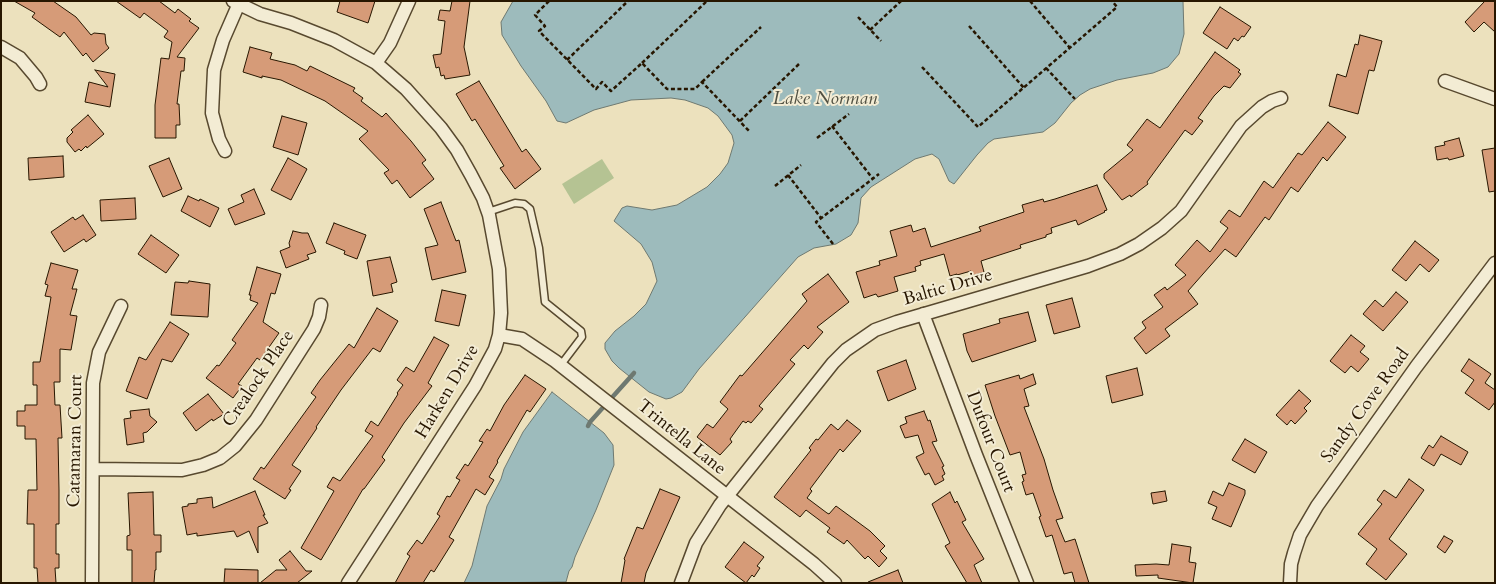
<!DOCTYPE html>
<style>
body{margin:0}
#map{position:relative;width:1496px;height:584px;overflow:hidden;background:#ece1bd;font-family:Cardo,serif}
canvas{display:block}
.frame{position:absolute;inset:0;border:2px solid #271600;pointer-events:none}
</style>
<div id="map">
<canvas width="1496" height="584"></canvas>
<div class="frame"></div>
</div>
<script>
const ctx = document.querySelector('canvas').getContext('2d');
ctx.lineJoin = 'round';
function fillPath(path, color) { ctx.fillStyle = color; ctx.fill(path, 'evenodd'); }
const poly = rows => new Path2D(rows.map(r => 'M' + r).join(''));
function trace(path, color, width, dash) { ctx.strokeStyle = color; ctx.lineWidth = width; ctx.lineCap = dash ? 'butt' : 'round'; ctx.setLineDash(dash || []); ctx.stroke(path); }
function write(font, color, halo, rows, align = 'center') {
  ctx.font = font + ' Cardo,serif'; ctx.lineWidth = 4; ctx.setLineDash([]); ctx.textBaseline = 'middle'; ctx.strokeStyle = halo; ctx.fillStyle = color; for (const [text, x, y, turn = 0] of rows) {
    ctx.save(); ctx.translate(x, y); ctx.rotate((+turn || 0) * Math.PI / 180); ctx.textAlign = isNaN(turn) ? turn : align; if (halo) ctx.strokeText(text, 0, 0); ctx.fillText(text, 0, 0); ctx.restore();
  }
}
fillPath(poly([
 [602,159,614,178,574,204,562,184]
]), '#b5c393');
const water = poly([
 [513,1,1183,1,1184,34,1179,54,1168,67,1153,73,1117,80,1090,89,1080,95,1071,103,1055,123,1043,132,994,139,988,143,977,155,954,184,949,181,939,159,932,154,915,159,871,187,861,198,858,223,851,235,836,244,814,248,798,257,699,369,682,392,671,398,666,399,649,392,619,368,612,361,605,349,605,343,615,331,634,316,646,304,657,281,652,262,641,244,614,221,622,208,627,206,652,210,677,205,707,187,720,174,728,163,734,143,732,135,718,116,708,108,685,100,671,98,631,100,594,110,566,123,557,121,546,101,521,66,502,35,501,22,513,1],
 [552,392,604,433,613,445,614,465,596,510,575,557,572,567,569,571,566,582,464,583,472,566,487,506,501,479,504,469,523,432,552,392]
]);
fillPath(water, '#9dbbbc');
trace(water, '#6e7971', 1);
trace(poly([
 [588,426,590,422,634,373]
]), '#6e7971', 4.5);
const building = poly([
 [14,1,53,1,76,17,91,35,94,33,105,34,106,44,109,48,93,62,86,53,83,56,64,32,60,37,32,17,35,13,14,1],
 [116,1,159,1,175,13,178,9,191,19,189,21,199,28,177,57,185,58,184,71,181,71,177,104,179,104,180,125,176,125,176,138,155,138,155,105,161,58,169,59,172,42,164,37,168,31,144,13,140,18,116,1],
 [340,1,375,1,368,23,337,12,340,1],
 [452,1,470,1,464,47,470,75,445,79,444,75,441,76,439,67,436,68,433,55,441,54,445,21,438,20,440,10,450,11,452,1],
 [1485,1,1495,1,1495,32,1484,22,1474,32,1465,22,1485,1],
 [1220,7,1251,27,1244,37,1242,36,1238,41,1234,38,1227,49,1203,33,1220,7],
 [1360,35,1382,41,1374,71,1369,70,1358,114,1329,106,1337,74,1346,77,1355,44,1358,45,1360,35],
 [250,47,272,53,270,59,295,65,307,71,310,66,355,88,353,91,363,98,361,101,382,117,386,113,411,141,426,160,422,163,434,179,410,198,397,180,392,184,384,173,389,170,359,139,368,131,325,101,281,80,262,76,262,78,243,72,250,47],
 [1215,52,1240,70,1238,72,1241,74,1230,88,1224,86,1214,96,1198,118,1203,121,1192,135,1185,130,1147,182,1148,184,1131,197,1130,195,1122,200,1104,178,1104,174,1133,150,1127,145,1147,119,1160,128,1215,52],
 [95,70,115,74,110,107,85,102,89,82,108,87,95,70],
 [479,81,522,152,526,149,541,169,515,189,500,168,504,166,475,119,472,121,456,94,479,81],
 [88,115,104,134,87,148,86,146,81,151,79,149,75,152,67,142,67,138,73,132,71,130,88,115],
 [282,116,307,123,298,155,273,147,282,116],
 [1328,122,1346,137,1327,161,1323,157,1298,192,1291,187,1269,220,1265,217,1236,257,1225,249,1188,291,1198,304,1165,329,1170,336,1146,354,1134,338,1146,328,1142,322,1163,307,1154,295,1165,287,1167,290,1186,275,1175,265,1197,240,1210,252,1228,228,1220,222,1229,210,1240,217,1264,181,1273,188,1298,153,1302,155,1328,122],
 [1459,138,1464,156,1449,160,1448,158,1437,160,1435,147,1445,145,1444,142,1459,138],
 [1495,148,1495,191,1489,192,1482,150,1495,148],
 [63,156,64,177,29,180,28,158,63,156],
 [169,158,182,189,163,197,149,166,169,158],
 [288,158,307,169,291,200,271,190,288,158],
 [1097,185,1107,210,1104,211,1105,212,1078,225,1076,220,1051,228,1052,233,1046,235,1046,237,1020,245,1021,248,981,261,984,272,972,276,971,271,957,275,957,274,950,276,944,254,920,261,921,265,915,267,916,271,894,277,898,291,878,297,876,294,864,298,856,272,880,265,879,261,897,256,890,231,911,225,913,232,925,228,931,247,981,231,979,227,1024,212,1022,205,1043,199,1044,202,1055,199,1097,185],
 [254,189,265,214,235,225,228,209,244,202,241,195,254,189],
 [188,196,199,201,200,199,219,208,210,227,181,211,188,196],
 [135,198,136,219,101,221,100,200,135,198],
 [441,202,456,241,459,240,466,272,432,280,425,248,438,245,424,209,441,202],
 [83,215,96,235,86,242,84,239,64,252,51,232,73,217,75,220,83,215],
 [334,223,366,235,357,259,344,254,345,251,326,243,334,223],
 [293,231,302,233,308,233,316,252,307,255,309,259,286,268,280,251,290,247,289,243,293,231],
 [151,235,179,255,166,273,138,254,151,235],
 [1415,241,1439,260,1429,272,1420,264,1406,281,1392,270,1415,241],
 [390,257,397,282,391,284,393,292,373,296,367,261,390,257],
 [51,263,78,270,72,289,77,289,70,315,77,316,71,350,60,349,60,382,54,382,55,405,60,405,62,438,58,438,59,490,59,524,56,524,56,554,59,554,59,568,55,568,56,583,38,583,37,568,34,568,34,524,27,524,28,490,37,490,36,439,25,439,25,426,17,426,17,411,25,411,25,405,37,405,37,385,33,385,33,362,40,362,51,297,45,296,48,285,45,284,51,263],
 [257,267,281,274,275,294,271,293,263,322,279,333,260,360,257,358,238,384,242,386,233,398,206,378,217,365,219,366,236,343,232,340,258,303,250,300,251,295,249,295,257,267],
 [828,274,849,302,817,327,823,332,808,349,804,345,790,360,795,364,759,406,763,409,751,423,748,421,746,423,743,421,730,439,732,442,720,455,697,437,707,424,713,428,728,409,720,402,740,375,742,376,807,301,802,294,828,274],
 [189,281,210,284,208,317,171,315,175,282,188,283,189,281],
 [442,290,466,295,459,326,435,321,442,290],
 [1396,292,1408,302,1383,331,1363,314,1375,300,1383,307,1396,292],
 [1072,298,1080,327,1054,334,1046,305,1072,298],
 [377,308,398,321,380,352,373,348,341,390,316,427,317,428,292,465,301,471,289,489,291,490,285,499,253,479,261,467,264,469,316,397,311,393,320,380,349,344,354,348,377,308],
 [1028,312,1036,341,972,362,967,351,963,334,1000,323,999,319,1028,312],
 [170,322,189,334,172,362,162,359,147,399,126,391,139,357,146,360,170,322],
 [1351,335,1365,346,1360,352,1369,359,1358,372,1351,366,1345,373,1330,361,1351,335],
 [434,337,449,345,428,383,432,386,404,423,382,457,385,460,364,489,363,489,321,560,301,548,334,491,327,487,333,477,340,481,373,436,365,431,371,421,378,426,398,394,397,393,403,385,397,380,406,367,414,372,434,337],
 [1469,359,1491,374,1485,383,1495,390,1495,402,1489,410,1465,393,1474,380,1461,371,1469,359],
 [906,360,916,389,888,401,877,371,906,360],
 [1137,368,1143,395,1112,403,1106,376,1137,368],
 [1033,374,1036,384,1024,389,1029,406,1024,407,1044,459,1053,490,1063,518,1056,520,1065,542,1075,539,1089,583,1075,583,1072,572,1064,574,1052,535,1046,537,1039,517,1041,516,1033,493,1026,495,1022,482,1024,481,1022,475,1026,474,1020,452,1010,455,995,416,985,385,1019,375,1020,379,1033,374],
 [525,375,546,389,530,412,527,410,497,461,498,462,489,477,494,480,485,495,476,489,449,537,454,540,434,572,431,570,423,583,395,583,410,556,407,554,417,540,422,544,440,516,437,514,447,496,450,497,460,480,456,478,465,464,468,466,483,442,479,441,487,429,490,431,504,405,525,375],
 [1299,390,1311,401,1304,408,1307,411,1295,424,1291,420,1287,425,1276,415,1299,390],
 [208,394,224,414,213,421,212,419,196,431,183,413,208,394],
 [149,409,150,416,157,422,147,432,143,433,144,442,127,445,124,419,131,418,130,411,149,409],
 [924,411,928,421,930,420,937,441,932,442,944,466,942,467,945,474,942,476,944,480,935,485,929,473,925,475,916,457,924,453,918,435,905,438,900,426,907,423,905,417,924,411],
 [847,420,861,431,843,452,840,449,810,489,812,491,807,498,827,513,829,514,836,506,870,531,885,546,880,551,887,558,879,567,868,556,865,559,847,540,844,544,827,532,830,528,806,510,800,517,774,497,811,450,809,448,816,439,818,440,831,424,838,430,847,420],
 [1441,436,1468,452,1461,465,1441,454,1434,466,1421,458,1429,445,1433,448,1441,436],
 [1245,439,1267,452,1255,473,1232,460,1245,439],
 [1409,479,1424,490,1389,539,1407,554,1386,580,1366,564,1377,549,1358,534,1382,504,1377,500,1384,490,1396,498,1409,479],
 [1229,483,1245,490,1245,494,1231,527,1212,519,1217,507,1208,503,1213,491,1223,496,1229,483],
 [660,489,680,497,646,573,644,583,621,583,625,560,624,559,637,527,643,529,660,489],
 [255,491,265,515,263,515,268,523,258,527,258,553,249,531,237,537,234,531,197,536,197,533,187,535,182,507,188,506,188,504,197,503,197,499,212,497,213,508,255,491],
 [1165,491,1167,501,1153,504,1151,493,1165,491],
 [153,492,154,535,161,535,161,552,156,552,156,570,155,570,154,583,132,583,132,550,127,550,127,536,130,535,128,493,153,492],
 [950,492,955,503,957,501,966,520,962,522,984,559,974,565,982,583,967,583,945,546,950,543,932,504,950,492],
 [1444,536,1453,541,1445,553,1437,547,1444,536],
 [744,542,764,557,757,566,760,568,754,577,752,575,746,583,725,567,744,542],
 [1172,544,1191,547,1189,562,1196,563,1193,583,1158,578,1158,575,1136,576,1135,565,1156,564,1169,565,1172,544],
 [290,551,306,571,312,571,297,583,260,583,276,570,287,570,279,560,290,551],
 [225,569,258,570,258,583,224,583,225,569],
 [898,570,903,583,868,583,868,582,898,570]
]);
fillPath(building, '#d69b78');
trace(building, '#271600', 1);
const service = poly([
 [488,212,515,203,524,204,530,209,539,248,545,302,581,331,582,337,560,366]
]);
const minor = poly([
 [233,1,260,14,291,23,334,40,376,63,406,89,441,128,457,150,471,175,483,198,489,215,499,269,501,313,499,335,495,349,475,386,348,583],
 [1,47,20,58,36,77,40,84],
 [376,63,390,43,409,1],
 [1445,81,1495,99],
 [225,151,219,139,212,113,214,70,223,40,240,1],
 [923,314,976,455,1027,583],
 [499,335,522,339,555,361,814,564,835,583],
 [93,469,182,470,203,465,220,458,235,446,256,420,314,329,319,317,321,305],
 [92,583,93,383,99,352,121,306],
 [681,583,696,543,720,505,833,363,846,350,875,330,897,322,1088,266,1120,254,1139,244,1162,228,1181,211,1241,126,1262,107,1272,101,1281,98],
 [1290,583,1291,564,1294,553,1300,535,1317,506,1416,367,1495,263]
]);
trace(service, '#58492f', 9);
trace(minor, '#58492f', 15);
trace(poly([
 [549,1,535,15,545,26,539,31,596,89,602,82,611,91,642,63,667,89,695,89,702,82,750,132],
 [1030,1,1070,48],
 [858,17,881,41],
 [969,26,1024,88],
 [870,30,901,1],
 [567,60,628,1],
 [642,63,707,1],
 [922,67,978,127,1117,7,1112,1],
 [1046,68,1075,99],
 [702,82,761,27],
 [740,121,800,63],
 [832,126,873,179],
 [817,138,849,114],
 [788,175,821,218],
 [775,186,801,165],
 [833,244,816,222,879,174]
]), '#271600', 2.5, [4, 2.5]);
trace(service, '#f3ecd4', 6);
trace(minor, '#f3ecd4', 12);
write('18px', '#271600', '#f3ecd4', [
 ["Baltic Drive",948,288,-16],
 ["Crealock Place",259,379,-56],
 ["Harken Drive",448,392,-59],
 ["Sandy Cove Road",1366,406,-54],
 ["Trintella Lane",681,438,39],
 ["Catamaran Court",76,441,-89],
 ["Dufour Court",990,442,69]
]);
write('italic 19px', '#505042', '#f3ecd4', [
 ["Lake Norman",825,100]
]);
</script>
